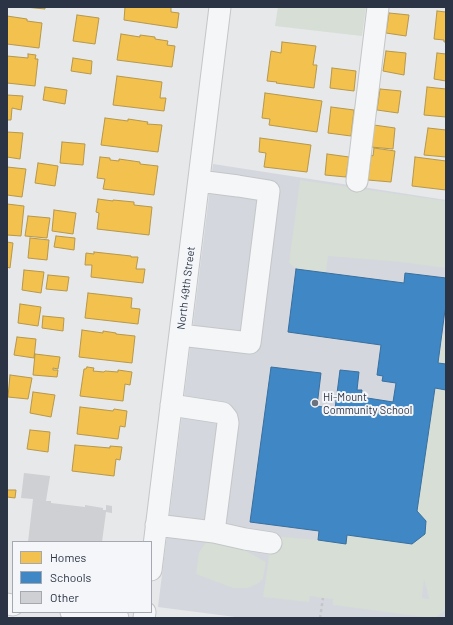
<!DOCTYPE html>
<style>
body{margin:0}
#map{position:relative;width:453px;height:625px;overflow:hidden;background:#e6e8ea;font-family:Barlow,sans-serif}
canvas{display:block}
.frame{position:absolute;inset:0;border:8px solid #2b3445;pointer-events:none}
.legend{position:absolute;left:12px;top:541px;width:140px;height:72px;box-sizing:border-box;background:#f4f6f9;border:1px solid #a4a8b1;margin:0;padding:5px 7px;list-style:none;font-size:12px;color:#2b3445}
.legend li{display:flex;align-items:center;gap:8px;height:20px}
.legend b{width:20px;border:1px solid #a4a8b1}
</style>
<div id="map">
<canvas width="453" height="625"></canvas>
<div class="frame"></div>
<ul class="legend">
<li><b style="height:11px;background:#f2c14e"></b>Homes</li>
<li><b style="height:11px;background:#3f88c5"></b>Schools</li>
<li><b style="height:11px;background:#ced0d3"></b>Other</li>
</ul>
</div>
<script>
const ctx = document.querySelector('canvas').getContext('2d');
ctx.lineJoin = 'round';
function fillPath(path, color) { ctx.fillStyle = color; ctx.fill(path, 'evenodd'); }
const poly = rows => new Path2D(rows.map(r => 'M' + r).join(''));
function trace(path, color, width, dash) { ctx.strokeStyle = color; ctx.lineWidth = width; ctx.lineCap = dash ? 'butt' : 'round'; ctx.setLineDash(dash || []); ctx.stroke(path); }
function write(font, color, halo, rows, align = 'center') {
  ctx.font = font + ' Barlow,sans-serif'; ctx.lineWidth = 4; ctx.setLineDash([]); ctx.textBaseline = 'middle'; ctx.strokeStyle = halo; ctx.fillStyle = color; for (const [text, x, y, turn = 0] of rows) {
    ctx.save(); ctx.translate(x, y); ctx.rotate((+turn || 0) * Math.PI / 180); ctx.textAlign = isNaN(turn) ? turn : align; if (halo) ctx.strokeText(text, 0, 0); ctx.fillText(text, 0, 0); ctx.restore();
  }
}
fillPath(poly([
 [213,164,446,200,446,618,243,618,158,607]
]), '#d4d7dd');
fillPath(poly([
 [278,7,366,7,362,36,275,26],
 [300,180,446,201,446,268,401,262,328,256,326,272,296,269,289,263],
 [442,334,446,335,446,364,438,363],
 [435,388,446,390,446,610,435,618,432,618,333,605,333,599,323,598,310,596,309,602,263,597,272,536,318,540,345,544,347,535,412,544,425,534,426,521,417,511],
 [424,579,429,598,429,599,422,598],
 [206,542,237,546,266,562,263,579,259,583,248,588,233,588,196,574,199,552]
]), '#d6ded6');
const homes = poly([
 [25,7,45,7,45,9,25,7],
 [125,7,171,7,171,12,179,13,177,28,124,20,125,7],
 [437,11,446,12,446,42,444,42,444,40,434,39,437,11],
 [389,13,409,15,406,36,386,33,389,13],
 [77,15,99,18,95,44,73,41,77,15],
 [7,16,27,19,27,21,42,23,39,48,7,44,7,16],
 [121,34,140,37,140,35,155,37,155,39,168,41,167,45,175,46,172,67,117,60,121,34],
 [282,42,316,46,313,65,317,65,314,88,276,83,277,82,267,81,271,51,281,53,282,42],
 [386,51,406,53,404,75,383,71,386,51],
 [437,53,446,54,446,81,434,79,437,53],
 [28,54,36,55,35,59,38,59,35,86,7,83,7,56,28,58,28,54],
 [73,58,92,61,91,74,71,71,73,58],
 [332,68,356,71,354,91,330,88,332,68],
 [117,76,162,82,160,98,166,98,164,111,113,105,117,76],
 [45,87,67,90,65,104,43,100,45,87],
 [427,87,446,89,446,117,424,115,427,87],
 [380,89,401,91,398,113,377,110,380,89],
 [265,93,322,101,317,132,269,125,270,119,262,118,265,93],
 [7,95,23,96,21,110,12,108,11,120,7,120,7,95],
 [331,107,354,110,351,136,328,133,331,107],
 [105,118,128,121,128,119,148,122,147,124,162,125,158,152,101,145,105,118],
 [374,125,395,128,393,149,371,147,374,125],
 [428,128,446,130,446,157,424,155,428,128],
 [7,132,23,133,20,159,7,157,7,132],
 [260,138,311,145,307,172,264,167,266,153,259,152,260,138],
 [62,142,85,144,83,165,60,163,62,142],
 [374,148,395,151,391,182,368,180,371,155,373,156,374,148],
 [327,154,349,157,346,177,325,175,327,154],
 [100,157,110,158,110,160,119,161,119,159,140,162,140,164,158,166,154,195,103,189,105,179,97,178,100,157],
 [415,157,446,161,446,190,412,186,415,157],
 [38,163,58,166,55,186,35,183,38,163],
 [7,167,26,169,22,197,7,195,7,167],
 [98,199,113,201,113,200,134,202,134,205,152,207,149,235,97,229,99,213,96,212,98,199],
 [7,204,24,206,21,236,7,235,7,204],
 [54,210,76,213,73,234,52,231,54,210],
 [28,216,50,218,47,238,25,236,28,216],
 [56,236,75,238,74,250,54,247,56,236],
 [30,238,49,240,47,260,28,258,30,238],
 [7,242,13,243,10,268,7,267,7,242],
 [94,252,131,256,131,257,138,257,136,269,145,269,143,283,91,277,92,265,85,265,86,253,94,254,94,252],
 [24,270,44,272,41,293,22,290,24,270],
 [48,275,69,277,67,291,46,289,48,275],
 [88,293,132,298,131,308,140,309,138,324,85,318,88,293],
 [20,304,41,307,38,326,18,323,20,304],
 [43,316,64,318,63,331,42,328,43,316],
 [82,330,103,333,103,331,116,333,116,334,135,336,132,363,79,357,82,330],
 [17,337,36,339,34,358,14,355,17,337],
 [35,354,60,357,58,369,53,368,53,370,58,370,57,377,33,375,35,354],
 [87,367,94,368,93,371,104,372,105,371,118,372,118,370,132,372,130,385,125,384,123,401,80,396,84,369,86,369,87,367],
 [10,375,32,378,28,399,8,397,10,375],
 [33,392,55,395,51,417,30,413,33,392],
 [80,407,113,411,114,409,127,411,125,427,120,426,118,439,77,434,80,407],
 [30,430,50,432,48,452,27,449,30,430],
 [75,445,110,448,110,446,122,447,120,460,116,459,114,476,72,471,75,445],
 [7,490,16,490,15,498,7,497,7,490]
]);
fillPath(homes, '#f2c14e');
trace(homes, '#b6974b', 1);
const schools = poly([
 [296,269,404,283,405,273,446,278,446,310,445,310,438,363,446,364,446,390,435,388,417,511,426,521,425,534,412,544,347,535,346,544,318,540,319,531,250,522,271,367,321,373,317,406,335,409,340,370,359,372,357,390,362,390,361,397,393,402,396,383,382,381,383,376,377,375,381,345,288,332,296,269]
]);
fillPath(schools, '#3f88c5');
trace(schools, '#396f9f', 1);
fillPath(poly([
 [24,473,50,476,46,501,51,501,51,503,85,507,85,505,103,508,103,510,106,510,106,505,112,506,112,513,106,512,102,542,28,542,33,499,21,498]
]), '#ced0d3');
const minor = poly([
 [357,181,378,7],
 [180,335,250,343,269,191,238,186,199,181],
 [156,525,214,532,228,423,227,418,223,413,171,405],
 [214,532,245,539,271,543],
 [151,570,220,7],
 [7,604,13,605],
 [71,612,118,618],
 [144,618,145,612]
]);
trace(minor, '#c4c6c8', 23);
trace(poly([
 [320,618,323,598]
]), '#c5c6ca', 2.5, [3, 3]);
trace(minor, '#f5f6f7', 21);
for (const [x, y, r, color] of [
 [315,403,4,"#6c737f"]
]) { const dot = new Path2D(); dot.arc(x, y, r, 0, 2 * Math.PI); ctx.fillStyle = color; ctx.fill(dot); trace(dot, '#f4f6f9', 1.5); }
write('11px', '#2b3445', '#f4f6f9', [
 ["North 49th Street",186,288,-83]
]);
write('11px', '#2b3445', '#f4f6f9', [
 ["Hi-Mount",323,397],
 ["Community School",323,410]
], 'left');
</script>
